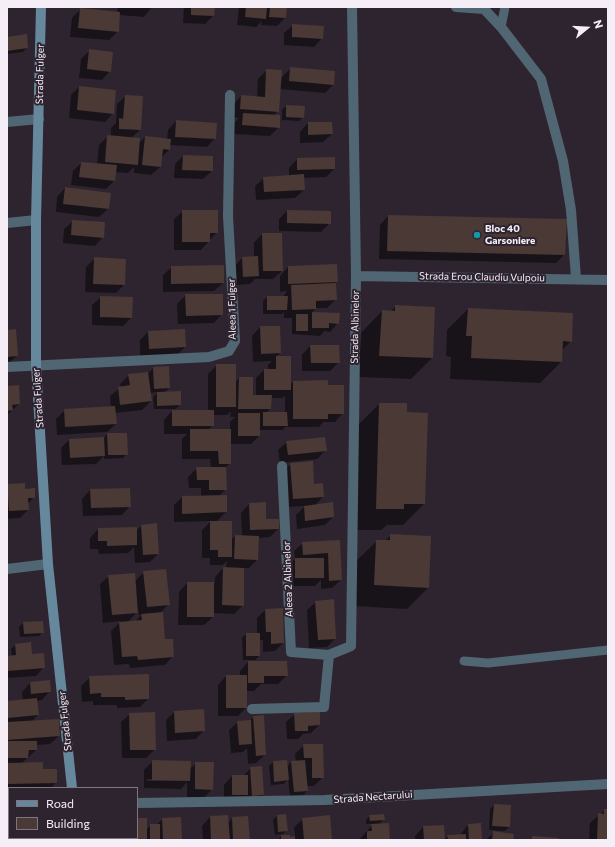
<!DOCTYPE html>
<style>
body{margin:0}
#map{position:relative;width:615px;height:847px;overflow:hidden;background:#2e2430;font-family:Commissioner,sans-serif}
canvas{display:block}
.frame{position:absolute;inset:0;border:8px solid #f5eef7;pointer-events:none}
.legend{position:absolute;left:8px;top:787px;width:130px;height:52px;box-sizing:border-box;background:#2e2430;border:1px solid #7e7580;margin:0;padding:5px 7px;list-style:none;font-size:12px;color:#f5eef7}
.legend li{display:flex;align-items:center;gap:8px;height:20px}
.legend b{width:20px;border:1px solid #7e7580}
.north{position:absolute;left:567px;top:8px;width:40px;height:40px;-webkit-text-stroke:3px #2e2430;paint-order:stroke;rotate:72deg;font-size:11px;font-weight:700;line-height:16px;text-align:center;color:#f5eef7}
.north::after{content:'';display:block;margin:auto;width:14px;height:18px;background:#f5eef7;clip-path:polygon(50% 0,100% 100%,50% 72%,0 100%)}
</style>
<div id="map">
<canvas width="615" height="847"></canvas>
<div class="frame"></div>
<ul class="legend">
<li><b style="height:5px;background:#66889d"></b>Road</li>
<li><b style="height:11px;background:#4a3934"></b>Building</li>
</ul>
<div class="north">N</div>
</div>
<script>
const ctx = document.querySelector('canvas').getContext('2d');
ctx.lineJoin = 'round';
function fillPath(path, color) { ctx.fillStyle = color; ctx.fill(path, 'evenodd'); }
const poly = rows => new Path2D(rows.map(r => 'M' + r).join(''));
function trace(path, color, width, dash) { ctx.strokeStyle = color; ctx.lineWidth = width; ctx.lineCap = dash ? 'butt' : 'round'; ctx.setLineDash(dash || []); ctx.stroke(path); }
function write(font, color, halo, rows, align = 'center') {
  ctx.font = font + ' Commissioner,sans-serif'; ctx.lineWidth = 4; ctx.setLineDash([]); ctx.textBaseline = 'middle'; ctx.strokeStyle = halo; ctx.fillStyle = color; for (const [text, x, y, turn = 0] of rows) {
    ctx.save(); ctx.translate(x, y); ctx.rotate((+turn || 0) * Math.PI / 180); ctx.textAlign = isNaN(turn) ? turn : align; if (halo) ctx.strokeText(text, 0, 0); ctx.fillText(text, 0, 0); ctx.restore();
  }
}
fillPath(poly([
 [118,7,152,7,144,17,119,15,118,31,109,40,70,37,72,18,80,10,117,12],
 [184,7,214,7,213,16,205,24,183,23],
 [239,7,286,7,286,17,277,26,261,25,262,21,256,27,237,25],
 [293,25,322,38,314,47,284,45,284,33],
 [7,38,27,48,23,52,7,54],
 [90,50,110,71,102,80,79,78,81,59],
 [291,68,333,85,325,93,280,89,278,111,274,115,279,127,270,136,234,134,235,122,239,118,232,117,233,105,241,96,257,97,258,79,267,70,281,78],
 [79,87,113,113,105,122,69,118,71,95],
 [126,96,140,130,131,138,138,144,145,137,167,139,168,130,176,121,215,138,207,147,169,145,169,150,161,158,160,167,151,175,134,173,134,167,128,173,115,172,114,181,106,189,71,185,73,171,81,163,97,164,99,145,108,136,111,136,111,128,116,123,117,104],
 [286,106,303,117,299,121,282,120,282,110],
 [308,123,332,134,323,142,300,143,300,132],
 [183,156,212,171,203,179,174,178,175,164],
 [297,159,334,169,326,177,303,178,304,190,295,198,256,200,255,186,264,178,289,176,289,168],
 [65,188,108,209,99,217,56,212,57,197],
 [183,211,217,232,201,250,174,250,174,219],
 [287,211,330,223,321,232,279,231,279,219],
 [388,216,565,220,564,255,556,263,379,259,380,225],
 [73,221,103,237,95,246,63,243,64,229],
 [262,234,281,234,282,271,273,279,255,279,250,284,235,285,234,267,242,258,254,257,254,243],
 [95,258,124,285,116,293,85,292,86,267],
 [172,267,223,283,214,291,163,292,163,275],
 [288,267,337,281,335,283,336,299,327,308,316,308,311,313,339,314,338,323,330,332,324,331,320,336,292,334,292,318,284,318,284,312,282,314,263,314,263,301,267,297,283,297,287,291,280,292,280,276],
 [186,295,222,314,214,323,178,324,177,304],
 [101,297,131,318,123,326,92,325,92,305],
 [396,306,434,308,432,358,411,379,359,377,361,333,382,311,390,312],
 [468,309,571,341,561,351,561,362,540,383,450,379,451,357,446,356,447,330],
 [260,327,280,353,276,357,290,357,290,384,293,382,327,381,327,386,343,413,335,422,323,422,319,427,285,427,283,430,259,430,259,436,251,444,230,444,230,463,225,468,226,489,219,496,226,496,226,512,216,522,231,540,235,536,242,536,241,513,249,504,265,520,278,529,270,537,258,538,257,560,249,568,243,568,243,605,234,614,213,613,213,617,204,625,178,625,179,592,187,583,215,583,215,577,223,568,226,568,227,561,223,565,210,565,210,558,202,558,202,530,211,521,174,522,174,505,182,497,201,496,201,488,189,488,188,477,197,468,211,468,210,459,182,459,182,439,187,434,164,434,164,420,172,411,208,411,208,374,217,365,235,383,239,378,252,396,256,396,256,378,264,370,268,370,268,365,272,361,253,362,252,336],
 [285,396,285,413,266,413,270,409,271,398,282,398],
 [231,411,230,417,235,417,230,422,230,430,208,430,213,425,213,415,227,415],
 [7,331,17,356,7,364],
 [148,332,185,347,177,355,140,357,140,340],
 [310,346,339,362,330,371,302,371,302,355],
 [153,368,169,388,165,392,180,405,176,409,154,409,153,397,158,392,150,393,151,401,142,410,115,413,116,424,107,432,57,435,56,419,65,410,111,407,110,396,121,387,120,384,129,375,149,373],
 [7,387,19,404,7,415],
 [379,404,406,413,424,504,403,525,387,525,381,530,355,530,358,425],
 [107,434,127,454,123,458,104,459,104,456,96,464,62,465,61,448,69,440,104,438],
 [287,442,326,450,317,459,280,463,278,450],
 [291,464,314,485,323,497,315,505,333,517,325,525,297,529,296,515,305,506,285,507,282,472],
 [24,484,24,490,34,497,28,504,28,510,20,518,7,519,7,485],
 [90,490,130,506,122,515,83,516,82,499],
 [141,526,158,554,150,562,135,563,134,547,128,553,99,554,98,549,90,549,90,538,98,529,136,528,136,531],
 [391,535,428,588,407,609,353,606,355,562,377,541,385,541],
 [339,541,341,580,332,588,321,589,321,580,315,586,287,586,287,567,295,559,294,551,303,543],
 [144,572,168,605,160,613,164,640,173,656,165,665,130,668,129,664,114,665,111,631,121,621,103,623,100,584,109,576,135,581],
 [138,611,139,615,141,615,135,622,128,622],
 [316,602,335,639,327,647,309,648,307,610],
 [265,610,283,643,275,651,263,652,263,640,259,640,259,656,255,660,243,660,242,638,246,634,257,634,257,618],
 [23,623,43,632,39,636,20,637,19,627],
 [15,645,44,667,36,676,7,678,7,657,12,657,11,649],
 [248,662,287,675,278,684,261,684,254,691,246,691,246,708,238,716,218,716,218,685,226,676,240,676,240,671],
 [90,677,148,699,140,707,117,708,117,705,93,705,93,701,82,702,81,686],
 [30,683,50,691,42,700,36,701,38,715,31,722,59,736,50,744,36,745,36,750,21,764,42,770,56,782,51,788,9,788,9,815,7,815,7,702,23,701,22,692],
 [174,712,204,730,196,739,167,741,166,720],
 [130,714,155,749,146,758,122,758,121,722],
 [295,714,319,725,311,733,303,734,298,739,287,739,286,722],
 [254,717,265,755,256,763,248,764,247,748,243,752,231,753,229,730,238,722,249,721],
 [304,745,322,745,323,777,314,786,306,786,307,791,303,795,290,796,288,779,284,784,271,785,269,766,273,762,287,767,291,762,296,762,295,754],
 [153,761,190,769,196,763,212,789,204,798,187,797,187,782,181,789,144,788,144,770],
 [147,779,183,779,183,781,147,781],
 [251,768,263,795,255,803,224,803,224,785,232,776,243,776],
 [494,805,509,827,505,831,489,830,490,809],
 [605,810,608,810,608,840,589,840,590,823],
 [277,816,287,830,283,834,275,835,273,820],
 [370,816,384,819,379,824,389,840,359,840,373,824,366,824,366,820],
 [210,817,228,823,232,818,249,840,203,840,202,826],
 [137,819,146,830,151,825,156,825,163,819,181,840,120,840,120,838,137,838],
 [303,819,331,840,278,840,281,836,295,837,294,827],
 [468,825,481,840,415,840,415,836,423,827,444,839,448,836,460,835],
 [494,832,512,840,486,840],
 [7,836,9,836,9,838,42,838,42,840,7,840]
]), '#0007');
fillPath(poly([
 [191,7,215,7,214,16,191,15],
 [246,7,267,7,266,19,245,17],
 [270,7,287,7,286,18,269,17],
 [80,8,120,12,119,32,78,28],
 [292,24,324,26,323,39,292,37],
 [27,34,28,48,7,51,7,37],
 [89,49,113,52,111,72,87,69],
 [290,67,335,71,334,85,289,81],
 [266,69,282,70,279,112,240,109,241,95,265,97],
 [79,86,116,90,114,114,77,110],
 [125,95,143,96,141,130,119,129,119,118,123,119],
 [286,105,305,106,304,118,286,117],
 [243,113,280,115,280,128,242,125],
 [176,120,217,123,216,139,175,137],
 [308,122,332,122,333,134,308,135],
 [107,135,140,138,138,165,105,162],
 [145,136,171,139,170,150,163,149,161,167,142,165],
 [183,155,213,156,213,171,182,170],
 [335,157,335,169,297,170,297,158],
 [81,162,117,165,115,181,79,177],
 [304,174,305,190,264,192,263,177],
 [65,187,111,193,109,209,63,204],
 [182,210,218,210,218,233,210,233,210,242,182,242],
 [287,210,331,211,331,224,287,223],
 [388,215,567,219,565,255,387,251],
 [72,220,105,222,104,238,71,235],
 [262,233,282,233,283,271,263,271],
 [258,256,259,276,243,277,242,257],
 [94,257,126,259,125,285,93,284],
 [337,264,338,282,288,284,288,266],
 [224,265,224,283,171,284,171,266],
 [336,283,337,300,316,301,316,309,292,310,291,285],
 [185,294,223,294,223,315,186,316],
 [100,296,133,297,132,318,100,317],
 [267,296,288,296,287,310,267,310],
 [395,305,435,307,433,358,379,356,382,310,395,311],
 [468,308,573,313,572,342,563,341,562,362,471,358,472,336,466,336],
 [312,312,340,313,339,324,329,323,329,328,312,328],
 [296,314,308,314,308,331,296,331],
 [260,326,280,326,281,353,261,354],
 [16,329,18,356,7,357,7,330],
 [185,329,186,347,149,349,148,331],
 [310,345,339,345,340,363,311,363],
 [276,356,291,356,291,390,264,390,264,369,276,369],
 [216,364,236,364,236,407,216,407],
 [169,366,170,388,154,389,153,367],
 [148,372,152,401,120,405,118,387,130,385,128,374],
 [239,377,253,377,253,395,272,395,271,409,238,409],
 [328,380,328,385,344,385,344,414,328,414,328,419,293,419,293,381],
 [19,385,20,404,12,405,13,410,7,411,7,386],
 [181,391,181,405,157,406,157,392],
 [379,403,407,403,407,412,428,413,425,504,404,504,404,509,376,509],
 [115,406,117,424,65,427,64,409],
 [172,410,214,410,214,426,172,426],
 [263,412,287,412,288,426,263,426],
 [238,413,260,413,260,436,238,436],
 [190,429,231,429,231,464,219,464,218,451,190,451],
 [107,433,127,433,128,455,108,455],
 [104,437,105,456,70,458,69,439],
 [325,437,327,451,288,455,286,441],
 [313,461,314,484,323,483,324,497,293,499,290,463],
 [196,467,226,467,227,490,209,490,209,480,197,480],
 [25,483,25,489,35,488,35,498,28,498,29,510,9,511,7,484],
 [130,488,131,507,91,508,90,489],
 [227,495,227,512,182,514,182,496],
 [266,502,266,519,279,519,279,529,250,530,249,503],
 [333,502,334,517,305,521,304,506],
 [210,521,232,521,232,557,218,557,218,550,210,550],
 [157,523,159,554,143,555,141,525],
 [137,527,137,545,107,546,107,541,98,541,98,528],
 [390,534,431,536,429,588,374,585,376,540,390,540],
 [235,535,259,536,258,560,234,559],
 [340,540,342,580,329,581,328,553,303,555,302,542],
 [295,558,324,558,324,578,295,578],
 [223,567,244,568,244,606,222,605],
 [166,569,170,605,147,607,143,571],
 [135,573,138,613,112,615,108,575],
 [187,582,214,582,214,617,187,617],
 [334,599,336,639,318,640,315,601],
 [283,608,284,643,271,644,271,632,266,632,265,609],
 [163,612,165,639,173,639,174,657,138,660,137,656,122,657,119,622,142,620,141,614],
 [43,621,44,633,24,634,23,622],
 [246,633,260,633,260,656,246,656],
 [31,642,32,654,44,653,45,668,7,671,7,656,16,655,15,644],
 [248,661,287,661,288,676,264,676,264,683,248,683],
 [149,674,149,699,125,700,125,697,101,697,101,693,90,694,89,676],
 [226,675,247,675,247,708,226,708],
 [50,680,51,692,31,694,30,682],
 [37,698,39,715,7,718,7,701],
 [204,709,205,731,175,733,174,711],
 [155,712,156,750,130,750,129,713],
 [320,712,320,725,308,726,308,731,295,731,294,713],
 [264,715,266,755,256,756,253,716],
 [59,719,60,736,7,740,7,722],
 [251,720,252,744,239,745,237,721],
 [7,741,37,741,37,750,29,750,28,758,7,758],
 [303,744,323,744,324,778,312,778,312,758,304,758],
 [152,760,191,761,190,781,152,780],
 [287,760,289,780,274,782,273,761],
 [305,760,308,791,294,792,291,761],
 [43,762,43,769,57,769,57,783,7,784,7,763],
 [195,762,214,762,213,790,195,789],
 [262,766,264,795,252,796,250,767],
 [232,775,248,775,248,795,232,795],
 [494,804,511,805,510,827,492,826],
 [604,809,608,809,608,840,597,840,598,813,604,814],
 [286,814,288,831,278,832,277,815],
 [384,814,385,820,370,821,369,815],
 [228,815,230,840,211,840,210,816],
 [330,815,332,840,304,840,302,818],
 [248,816,250,840,233,840,232,817],
 [181,817,182,840,163,840,162,818],
 [137,818,147,818,147,840,128,840,128,838,137,838],
 [389,823,390,840,367,840,367,831,372,831,371,824],
 [481,823,482,840,469,840,468,824],
 [150,824,160,824,160,840,150,840],
 [444,825,445,840,424,840,423,826],
 [493,831,514,834,513,840,492,840],
 [466,834,466,840,448,840,447,835],
 [281,835,290,835,290,837,295,836,295,840,281,840],
 [532,836,559,838,558,840,532,840],
 [21,838,43,838,43,840,21,840]
]), '#4a3934');
trace(poly([
 [501,27,505,7],
 [464,661,488,663,608,650]
]), '#516673', 9);
trace(poly([
 [456,7,484,9,501,27,541,79,563,161,571,210,576,278],
 [7,122,39,119],
 [7,223,36,220],
 [356,276,608,280],
 [7,367,209,357,229,351,235,341,228,216,230,95],
 [282,466,291,652,329,655,351,646,356,276,352,7],
 [7,569,48,564],
 [252,709,324,707,329,655],
 [137,803,325,800,608,784]
]), '#516673', 10);
trace(poly([
 [41,7,36,220,36,365,48,564,72,788],
 [75,838,75,840]
]), '#66889d', 10);
for (const [x, y, r, color] of [
 [477,235,4,"#0f9aa8"]
]) { const dot = new Path2D(); dot.arc(x, y, r, 0, 2 * Math.PI); ctx.fillStyle = color; ctx.fill(dot); trace(dot, '#2e2430', 1.5); }
write('10px', '#f5eef7', '#2e2430', [
 ["Strada Fulger",40,74,-89],
 ["Strada Erou Claudiu Vulpoiu",482,277,1],
 ["Aleea 1 Fulger",232,309,-91],
 ["Strada Albinelor",355,327,-89],
 ["Strada Fulger",38,398,-94],
 ["Aleea 2 Albinelor",288,579,-92],
 ["Strada Fulger",65,721,-96],
 ["Strada Nectarului",373,797,-4]
]);
write('bold 10px', '#f5eef7', '#2e2430', [
 ["Bloc 40",485,229],
 ["Garsoniere",485,241]
], 'left');
</script>
